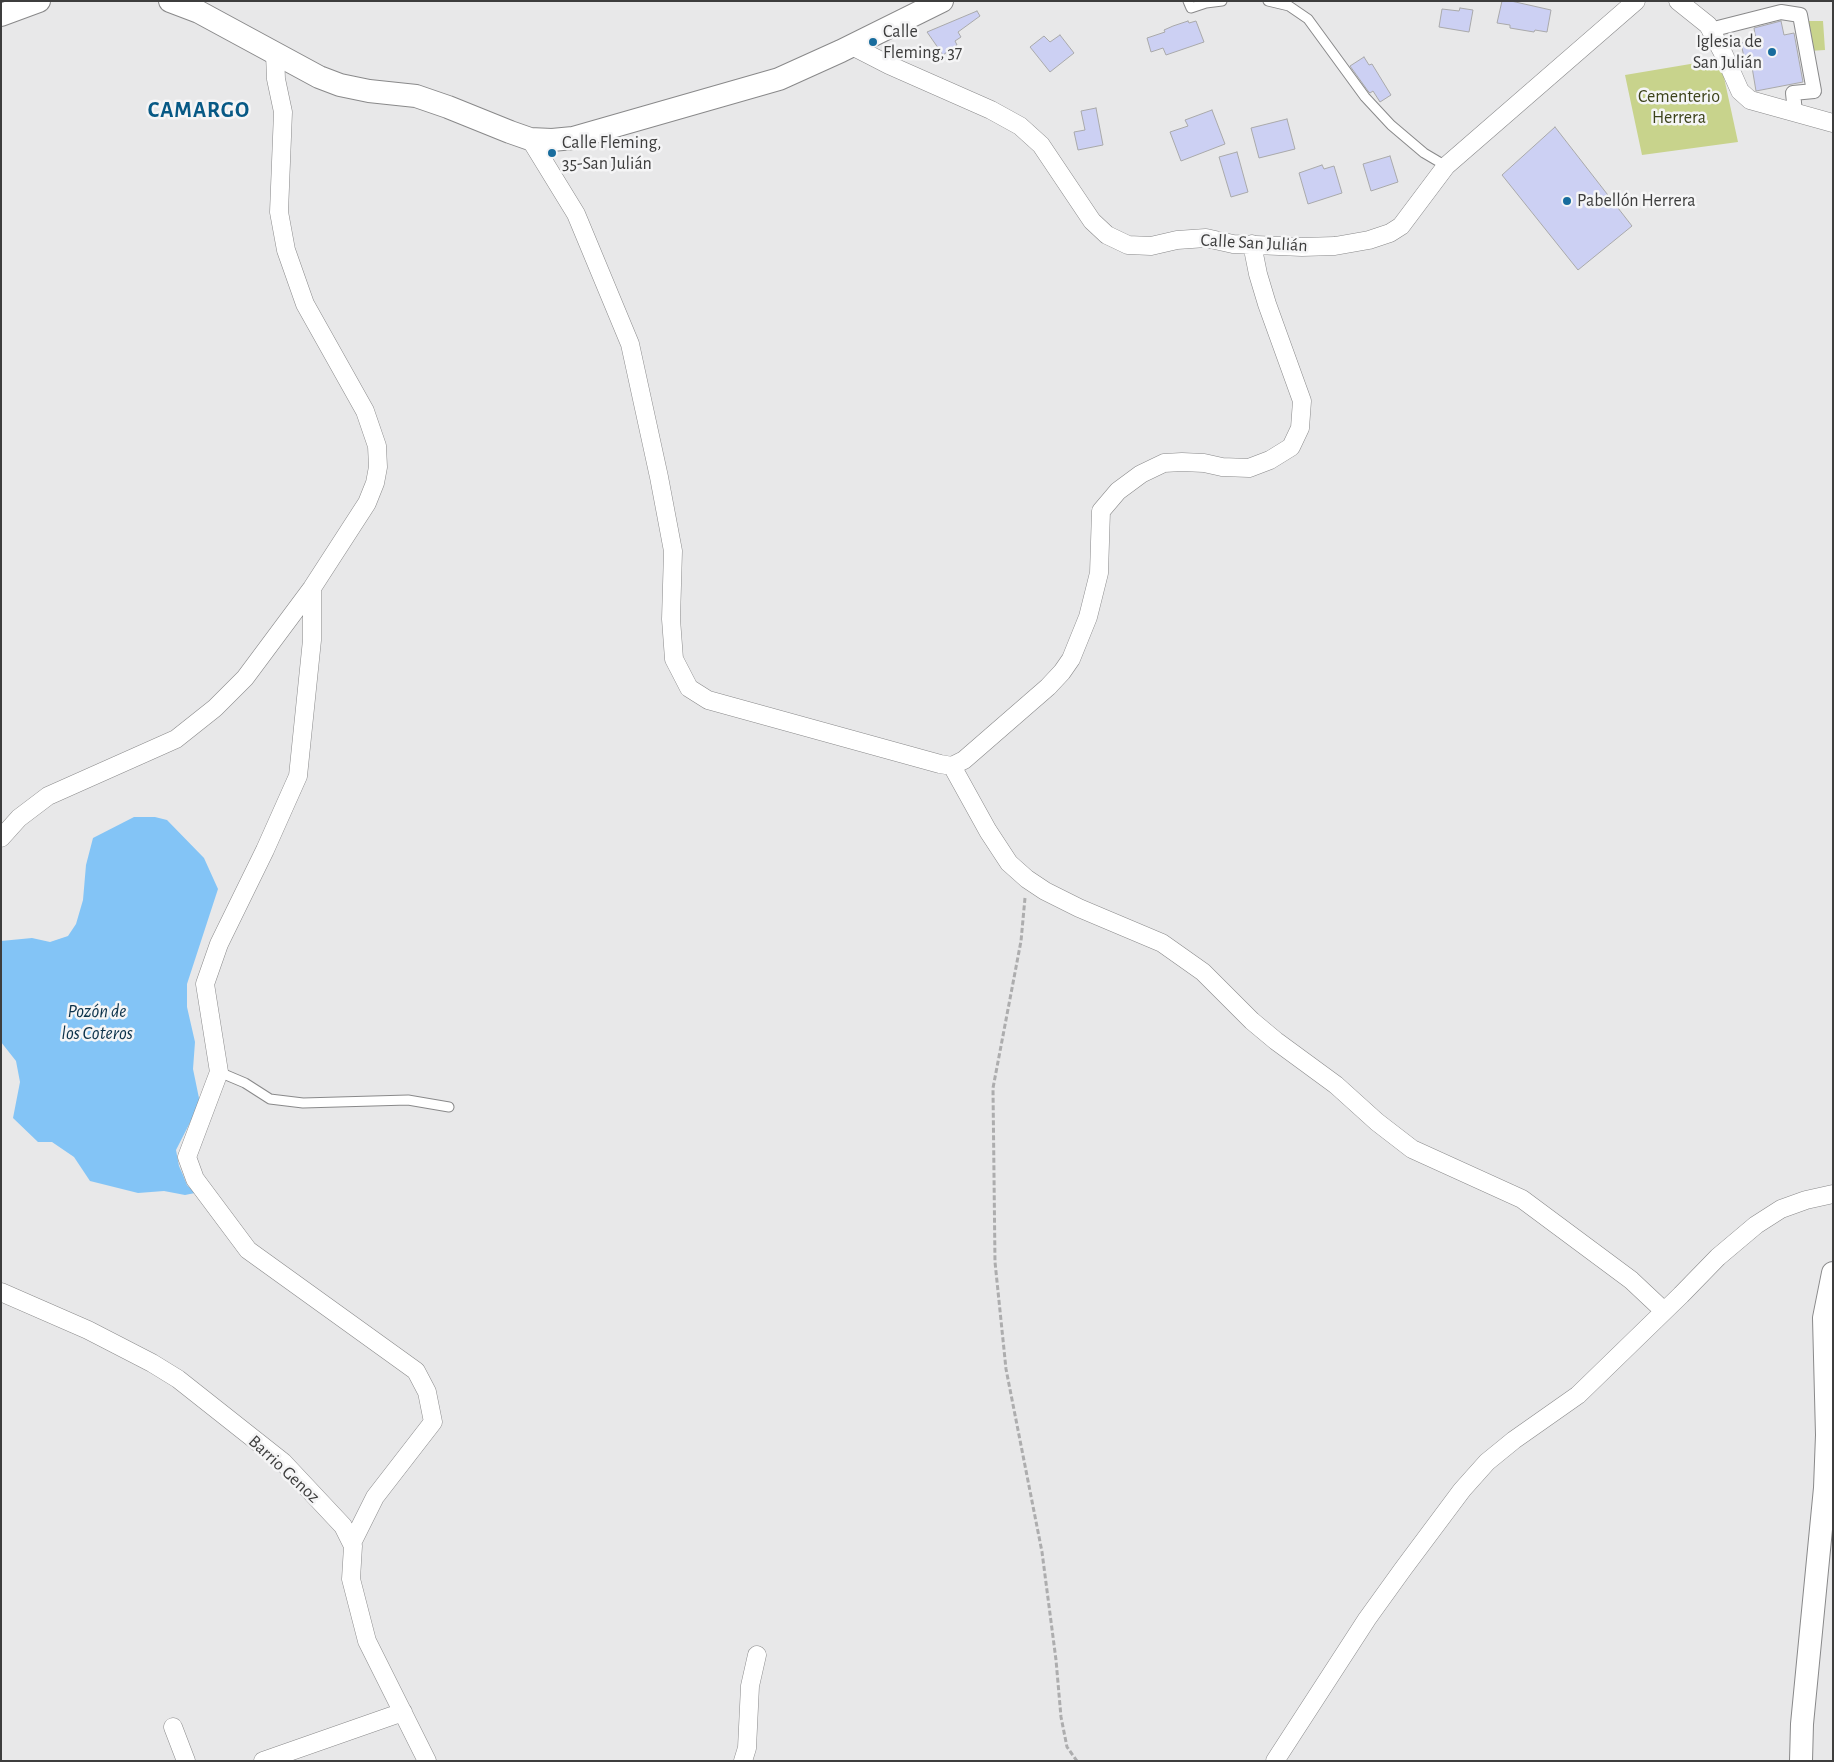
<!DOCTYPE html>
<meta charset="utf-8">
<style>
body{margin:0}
#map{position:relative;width:1834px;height:1762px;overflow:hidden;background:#e8e8e9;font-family:"Alegreya Sans",sans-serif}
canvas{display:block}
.frame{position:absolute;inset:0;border:2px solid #3d3d3d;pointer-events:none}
</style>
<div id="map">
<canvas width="1834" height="1762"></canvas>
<div class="frame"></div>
</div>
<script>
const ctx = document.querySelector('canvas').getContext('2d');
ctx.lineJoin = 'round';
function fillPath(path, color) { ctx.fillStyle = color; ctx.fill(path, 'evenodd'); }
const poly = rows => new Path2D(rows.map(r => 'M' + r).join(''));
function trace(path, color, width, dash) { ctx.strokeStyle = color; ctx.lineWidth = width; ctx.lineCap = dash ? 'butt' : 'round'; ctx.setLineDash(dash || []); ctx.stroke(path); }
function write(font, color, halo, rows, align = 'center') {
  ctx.font = font + ' "Alegreya Sans",sans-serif'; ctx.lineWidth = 5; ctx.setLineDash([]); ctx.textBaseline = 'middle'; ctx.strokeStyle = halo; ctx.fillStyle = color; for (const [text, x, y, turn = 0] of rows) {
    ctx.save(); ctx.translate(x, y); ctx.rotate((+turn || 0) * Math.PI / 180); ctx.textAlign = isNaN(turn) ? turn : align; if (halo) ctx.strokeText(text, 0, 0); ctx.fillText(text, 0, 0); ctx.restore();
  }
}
fillPath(poly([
 [1807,21,1823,21,1825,50,1809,51],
 [1720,59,1738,142,1642,155,1625,75]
]), '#c8d38c');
fillPath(poly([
 [134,817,155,817,167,820,204,858,218,889,187,984,187,1007,195,1042,193,1069,200,1103,176,1150,179,1166,183,1175,187,1185,195,1193,185,1195,164,1191,138,1193,90,1181,74,1157,52,1142,38,1142,13,1118,20,1082,16,1061,1,1042,1,941,32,938,50,942,68,936,76,924,83,900,86,865,93,838]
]), '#83c4f6');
const building = poly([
 [1502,1,1511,1,1551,10,1547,32,1535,30,1534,32,1510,28,1510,25,1497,23,1502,1],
 [1460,8,1473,10,1469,32,1439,27,1442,9,1459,11,1460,8],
 [977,11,980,16,958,32,961,37,955,41,957,45,943,55,927,32,977,11],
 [1188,21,1189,23,1196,21,1204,42,1166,55,1163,48,1151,52,1147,38,1165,32,1164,30,1173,26,1188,21],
 [1781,21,1784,35,1794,33,1803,82,1756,91,1751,61,1745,62,1741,43,1756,40,1754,28,1781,21],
 [1060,35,1074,53,1050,72,1030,47,1044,36,1050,42,1060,35],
 [1364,57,1369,65,1372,64,1391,95,1380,102,1373,91,1370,93,1368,91,1350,66,1364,57],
 [1096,108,1103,145,1078,150,1074,132,1085,130,1081,111,1096,108],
 [1212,110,1225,144,1181,161,1170,132,1188,126,1185,120,1212,110],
 [1287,119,1295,149,1259,158,1251,128,1287,119],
 [1555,127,1632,226,1578,270,1502,175,1555,127],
 [1237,152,1248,192,1231,197,1219,157,1237,152],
 [1390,156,1398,182,1371,191,1363,164,1390,156],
 [1322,165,1324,169,1334,166,1342,193,1308,204,1299,173,1322,165]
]);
fillPath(building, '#ccd0f3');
trace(building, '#a9a9aa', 1);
const service = poly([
 [1188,1,1191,8,1206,3,1222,1],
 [1268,1,1289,6,1308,19,1365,97,1391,125,1424,153,1446,166],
 [219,1072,245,1083,270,1099,303,1103,408,1100,449,1107]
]);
const pedestrian = poly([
 [1710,30,1781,12,1800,15,1814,91,1793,93,1795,112]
]);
const minor = poly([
 [1678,1,1708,25,1724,55,1740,91,1750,100,1833,123],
 [852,46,889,65,991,110,1020,126,1041,145,1092,221,1107,235,1128,245,1151,246,1177,240,1206,238,1233,244,1302,247,1335,246,1369,240,1390,233,1401,226,1446,166,1636,1],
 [530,139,576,214,630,344,659,477,673,551,671,619,674,659,689,688,708,700,940,764,952,766,964,760,1048,687,1062,672,1071,659,1088,617,1099,573,1101,511,1118,491,1141,474,1164,463,1182,462,1204,463,1222,467,1249,468,1270,460,1291,447,1300,428,1302,401,1267,304,1258,274,1252,244],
 [312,588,312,640,298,776,265,850,219,944,205,984,219,1072,187,1157,195,1179,248,1250,416,1371,427,1392,433,1422,375,1497,352,1543],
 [952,766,988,831,1009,863,1027,879,1045,891,1079,908,1162,943,1203,972,1252,1021,1276,1041,1336,1085,1377,1122,1412,1149,1522,1199,1631,1280,1664,1311],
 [1,838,19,818,48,796,176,739,215,708,245,678,312,588,367,503,375,483,378,467,377,446,365,411,305,304,286,250,279,212,283,112,276,79,275,54],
 [1,1292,88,1330,152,1363,178,1379,283,1462,343,1526,353,1546,351,1579,367,1641,427,1761],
 [173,1727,186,1761],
 [263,1761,403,1712],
 [743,1761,747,1748,750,1686,757,1655],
 [1275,1761,1367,1619,1403,1569,1462,1490,1487,1462,1514,1440,1578,1395,1681,1295,1718,1257,1756,1225,1781,1209,1806,1200,1833,1194]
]);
const tertiary = poly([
 [170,1,199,12,319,77,340,85,369,91,416,96,448,107,510,132,530,139,552,140,573,138,779,79,841,51,942,1],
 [1,15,39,1],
 [1801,1761,1802,1724,1825,1488,1827,1435,1824,1318,1833,1273]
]);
trace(service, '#89898a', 11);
trace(pedestrian, '#89898a', 16);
trace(minor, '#89898a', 19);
trace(tertiary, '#89898a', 24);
trace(poly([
 [1025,898,1021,941,993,1088,995,1262,1006,1369,1042,1552,1056,1660,1061,1717,1067,1747,1077,1761]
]), '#adadae', 3, [5, 2.5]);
trace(service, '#fff', 9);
trace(pedestrian, '#fff', 14);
trace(minor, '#fff', 18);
trace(tertiary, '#fff', 22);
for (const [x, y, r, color] of [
 [873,42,5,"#186c9d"],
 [1772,52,5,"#186c9d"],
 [552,153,5,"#186c9d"],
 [1567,201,5,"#186c9d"]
]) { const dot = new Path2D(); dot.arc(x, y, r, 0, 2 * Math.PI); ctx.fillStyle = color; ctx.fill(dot); trace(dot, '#f5f5f6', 2); }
write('18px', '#3d3d3d', '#f5f5f6', [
 ["Calle",883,32],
 ["Fleming, 37",883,53],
 ["Iglesia de",1762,42,"right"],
 ["San Julián",1762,63,"right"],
 ["Calle Fleming,",562,143],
 ["35-San Julián",562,164],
 ["Pabellón Herrera",1577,201]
], 'left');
write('18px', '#3c421a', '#f5f5f6', [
 ["Cementerio",1679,97],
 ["Herrera",1679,118]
]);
write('18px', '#3d3d3d', '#f5f5f6', [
 ["Calle San Julián",1254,243,3],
 ["Barrio Genoz",284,1469,43]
]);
write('italic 19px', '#0c324a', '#f5f5f6', [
 ["Pozón de",97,1011],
 ["los Coteros",97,1033]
]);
ctx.letterSpacing = '1px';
write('bold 22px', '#075985', '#f5f5f6', [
 ["CAMARGO",199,110]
]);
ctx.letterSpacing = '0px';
</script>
